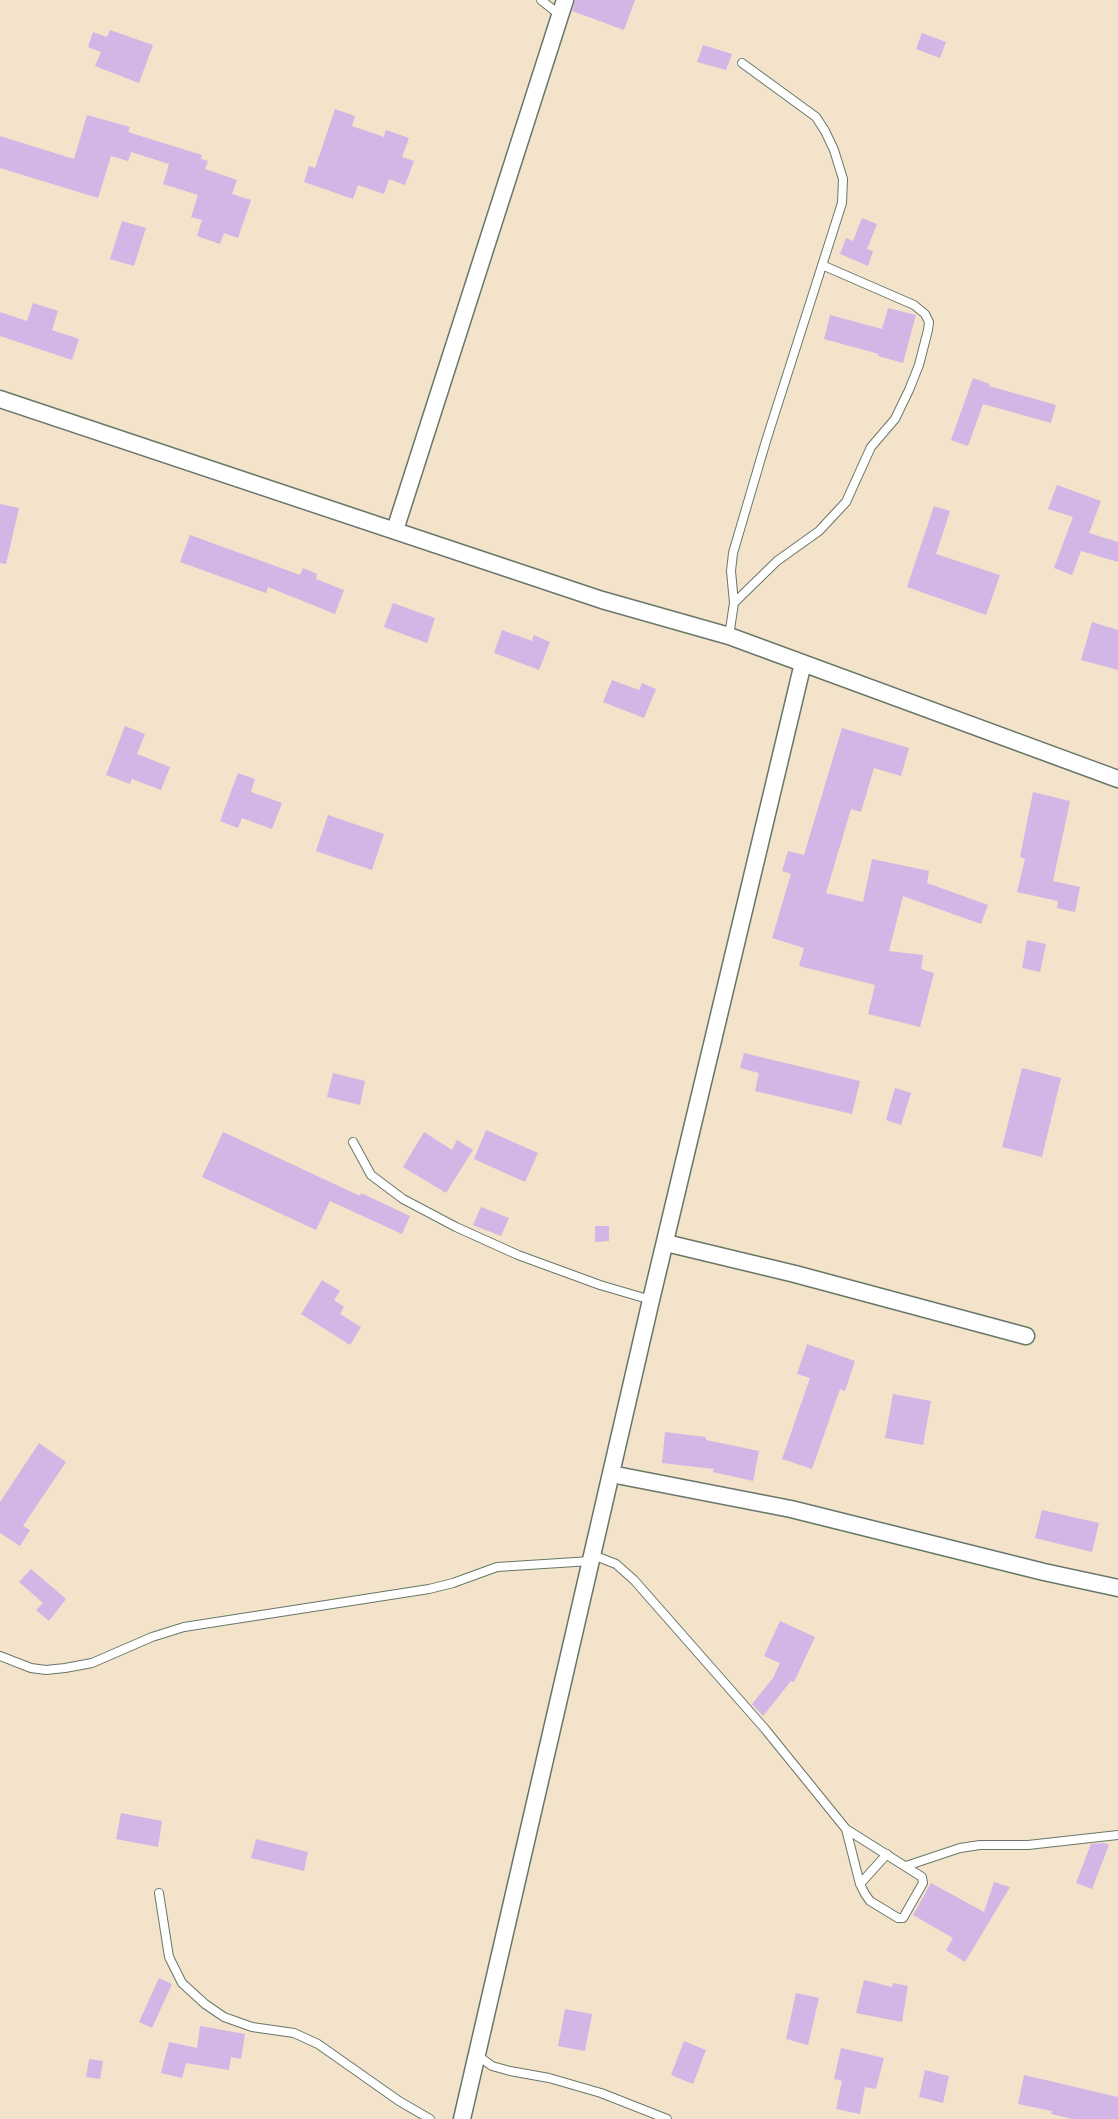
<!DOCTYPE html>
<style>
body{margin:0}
canvas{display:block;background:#f2e3ca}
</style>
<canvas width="1118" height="2119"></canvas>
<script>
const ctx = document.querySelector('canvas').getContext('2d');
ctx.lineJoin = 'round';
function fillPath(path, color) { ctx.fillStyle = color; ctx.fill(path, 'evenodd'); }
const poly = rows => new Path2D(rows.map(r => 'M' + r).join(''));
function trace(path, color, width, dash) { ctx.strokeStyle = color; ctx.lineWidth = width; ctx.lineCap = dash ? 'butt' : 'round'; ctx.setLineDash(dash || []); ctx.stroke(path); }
fillPath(poly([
 [575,0,635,0,624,30,572,11],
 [110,30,153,45,139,83,95,66,101,52,88,47,93,32,107,37],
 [922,33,946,42,940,58,916,49],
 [703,45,732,54,726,70,697,62],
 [335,109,355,116,352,126,384,137,386,130,409,138,402,157,414,161,405,185,389,179,384,194,358,185,353,199,304,182,309,166,315,168],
 [87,115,130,127,128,132,202,155,201,159,208,161,205,169,237,180,232,194,251,200,238,238,224,233,220,244,197,236,202,220,191,217,198,195,163,184,169,164,131,152,128,161,111,156,98,198,0,168,0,136,74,159],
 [862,218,877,224,867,249,873,251,868,266,840,254,846,238,853,241],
 [122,221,146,228,134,266,110,259],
 [33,303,58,311,52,330,79,339,72,360,0,336,0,312,27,321],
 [888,308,916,315,903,363,878,356,879,354,824,339,830,315,882,329],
 [973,378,990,384,989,386,1056,405,1051,423,983,404,968,446,951,440],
 [1057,485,1101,501,1089,533,1118,542,1118,562,1081,551,1072,575,1054,568,1073,517,1048,509],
 [0,504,19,508,6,564,0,563],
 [934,506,950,511,936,554,1000,575,986,615,907,587],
 [190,535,300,575,303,568,317,574,316,579,344,590,335,614,268,587,266,593,180,562],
 [393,603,435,618,427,643,384,627],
 [1092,622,1118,630,1118,670,1081,660],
 [502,630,532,641,534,635,550,642,539,670,494,653],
 [612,680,639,690,642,683,656,689,644,718,603,702],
 [125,726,145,734,137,754,170,767,161,790,132,779,130,784,106,775],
 [842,728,909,748,901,776,874,768,861,812,851,809,826,893,863,902,872,859,929,871,927,883,988,905,981,924,903,896,889,951,923,955,921,969,934,973,920,1027,868,1014,875,985,799,966,804,948,772,938,791,874,782,871,788,851,804,855],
 [238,773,255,779,251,792,282,803,272,829,242,818,238,828,220,821],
 [1033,792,1070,801,1053,881,1080,887,1075,912,1057,908,1058,901,1017,892,1025,859,1020,857],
 [328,815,384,834,372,870,316,851],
 [1027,940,1046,944,1040,972,1022,968],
 [744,1053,860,1081,852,1114,755,1091,759,1073,740,1068],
 [1022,1068,1061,1078,1042,1157,1002,1147],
 [333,1073,365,1081,360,1105,327,1097],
 [895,1088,911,1093,901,1125,886,1120],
 [486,1130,538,1153,525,1182,474,1159],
 [223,1132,360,1196,361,1193,410,1216,402,1234,330,1201,316,1230,202,1177],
 [424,1132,452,1150,457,1140,473,1150,446,1193,403,1167],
 [481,1207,509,1218,501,1236,473,1225],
 [595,1226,609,1226,609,1241,595,1242],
 [322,1280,340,1291,334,1300,344,1307,340,1314,361,1327,350,1345,301,1314],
 [807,1344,855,1361,845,1391,840,1389,812,1469,782,1459,810,1378,797,1374],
 [893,1394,931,1401,923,1445,885,1438],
 [665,1432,706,1437,706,1440,759,1451,753,1481,713,1472,714,1469,662,1463],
 [39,1443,66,1462,23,1526,30,1530,20,1546,0,1533,0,1502],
 [1042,1510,1099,1523,1092,1552,1035,1538],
 [31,1569,66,1599,49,1621,36,1610,43,1603,19,1582],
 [780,1621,815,1637,794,1682,791,1681,763,1716,752,1704,773,1678,780,1663,764,1656],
 [121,1813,162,1821,158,1847,116,1839],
 [256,1839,308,1852,304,1871,251,1858],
 [1104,1843,1109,1845,1092,1889,1076,1883,1091,1844],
 [994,1882,1010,1887,965,1962,946,1950,953,1938,913,1915,931,1883,984,1912],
 [159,1978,172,1984,152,2028,139,2022],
 [864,1980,892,1987,893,1983,908,1986,902,2022,856,2013],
 [796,1993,819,1998,808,2045,786,2039],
 [565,2009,592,2014,585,2051,558,2046],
 [200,2026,245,2034,241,2059,231,2057,229,2070,186,2063,182,2078,161,2073,169,2042,197,2048],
 [684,2041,706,2050,693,2084,671,2075],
 [841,2048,884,2058,876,2089,865,2087,860,2114,836,2109,842,2081,834,2079],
 [89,2059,103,2061,100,2079,86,2077],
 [925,2070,949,2076,943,2103,919,2097],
 [1024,2075,1118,2097,1118,2119,1073,2119,1051,2114,1052,2111,1018,2104]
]), '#d3b5e6');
const lane = poly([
 [541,0,560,15],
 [734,603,777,561,819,531,846,502,871,447,895,419,909,390,919,365,928,330,929,322,925,314,914,305,822,265],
 [729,636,734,603,731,571,733,553,766,441,842,203,843,179,834,150,825,131,816,117,742,63],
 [353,1142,371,1175,403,1199,456,1227,518,1255,600,1285,651,1300],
 [593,1555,616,1564,634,1580,765,1729,846,1829,922,1877,923,1883,903,1918,898,1918,870,1901,865,1894,860,1884,846,1829],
 [0,1656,31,1668,46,1670,65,1668,92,1663,152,1637,184,1627,429,1589,453,1583,497,1567,591,1561],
 [906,1866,960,1848,980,1845,1028,1845,1118,1835],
 [860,1884,887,1854],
 [159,1893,169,1957,182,1983,205,2004,224,2017,252,2027,294,2033,318,2044,399,2101,430,2119],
 [477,2055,492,2066,510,2071,549,2078,601,2093,667,2119]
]);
const street = poly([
 [0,399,602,600,729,636,1118,779],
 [395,530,565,0],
 [666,1243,795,1274,1026,1336],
 [611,1474,791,1509,1044,1572,1118,1588],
 [462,2119,651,1300,803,663]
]);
trace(lane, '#697768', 10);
trace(street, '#697768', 19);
trace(lane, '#fff', 8);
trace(street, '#fff', 16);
</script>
